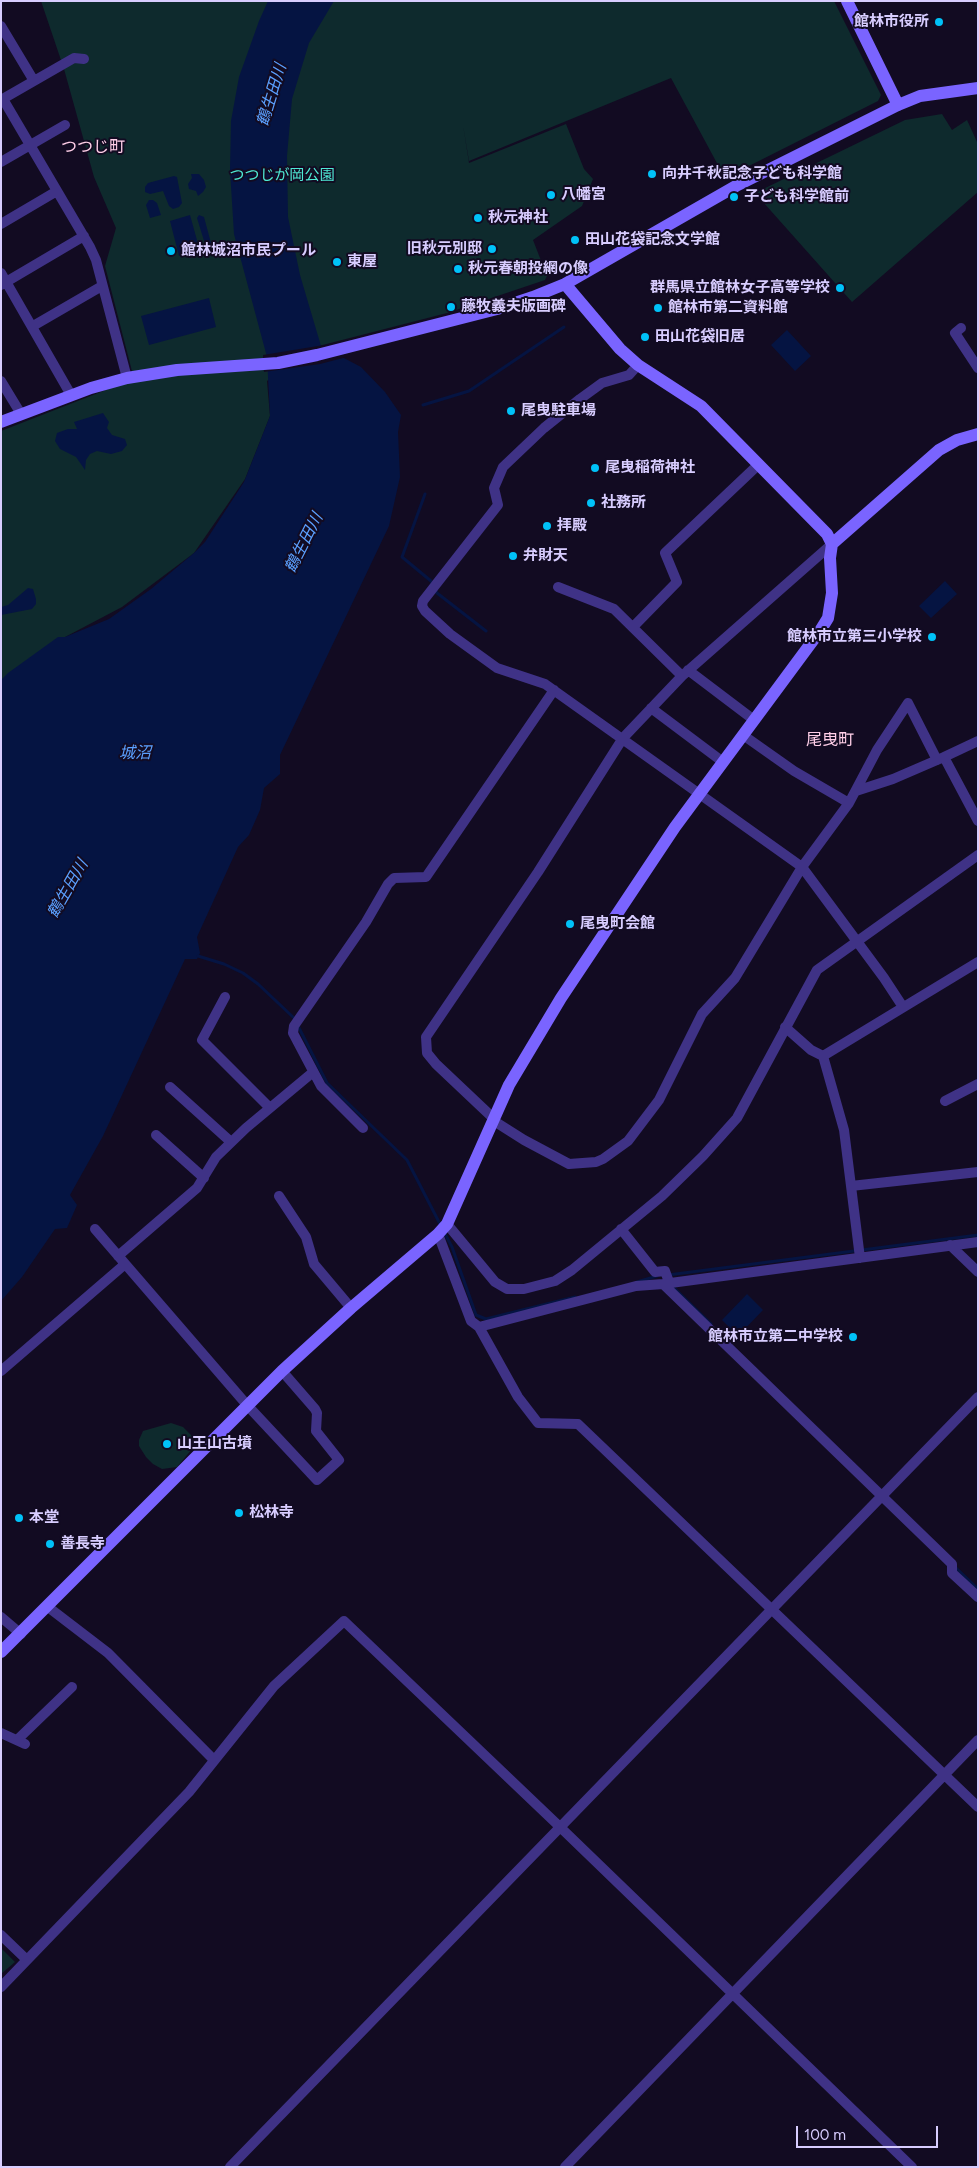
<!DOCTYPE html>
<meta charset="utf-8">
<style>
body{margin:0}
#map{position:relative;width:979px;height:2168px;overflow:hidden;background:#120b22;font-family:Figtree,sans-serif}
canvas{display:block}
.frame{position:absolute;inset:0;border:2px solid #d8cdff;pointer-events:none}
.scale{position:absolute;left:796px;top:2126px;width:142px;height:22px;box-sizing:border-box;border:2px solid #d8cdff;border-top:0;padding-left:6px;font-size:15px;line-height:18px;white-space:nowrap;color:#d8cdff;-webkit-text-stroke:4px #120b22;paint-order:stroke}
</style>
<div id="map">
<canvas width="979" height="2168"></canvas>
<div class="frame"></div>
<div class="scale">100 m</div>
</div>
<script>
const ctx = document.querySelector('canvas').getContext('2d');
ctx.lineJoin = 'round';
function fillPath(path, color) { ctx.fillStyle = color; ctx.fill(path, 'evenodd'); }
const poly = rows => new Path2D(rows.map(r => 'M' + r).join(''));
function trace(path, color, width, dash) { ctx.strokeStyle = color; ctx.lineWidth = width; ctx.lineCap = dash ? 'butt' : 'round'; ctx.setLineDash(dash || []); ctx.stroke(path); }
function write(font, color, halo, rows, align = 'center') {
  ctx.font = font + ' Figtree,"Noto Sans JP",sans-serif'; ctx.lineWidth = 4; ctx.setLineDash([]); ctx.textBaseline = 'middle'; ctx.strokeStyle = halo; ctx.fillStyle = color; for (const [text, x, y, turn = 0] of rows) {
    ctx.save(); ctx.translate(x, y); ctx.rotate((+turn || 0) * Math.PI / 180); ctx.textAlign = isNaN(turn) ? turn : align; if (halo) ctx.strokeText(text, 0, 0); ctx.fillText(text, 0, 0); ctx.restore();
  }
}
fillPath(poly([
 [41,1,834,1,881,95,878,101,725,178,671,78,469,161,463,125,469,163,566,124,584,169,593,179,582,206,533,240,547,276,545,280,447,313,307,349,267,381,270,416,245,479,194,553,122,607,65,637,1,686,1,431,134,379,105,266,116,228,94,177,64,69],
 [942,114,952,130,967,120,978,144,978,192,852,302,755,193,905,120],
 [171,1423,183,1427,193,1437,192,1449,177,1467,162,1469,153,1464,146,1457,139,1446,139,1440,143,1431],
 [1,1948,15,1962,1,1974]
]), '#0e2a2d');
fillPath(poly([
 [268,1,334,1,309,43,292,99,287,156,288,217,300,275,321,346,361,367,385,392,401,415,398,432,400,477,389,526,280,755,280,774,264,788,260,810,249,835,238,847,197,937,200,953,197,959,185,959,103,1136,70,1195,77,1205,67,1228,55,1229,22,1277,1,1301,1,680,8,673,58,637,65,637,109,619,151,589,194,553,205,542,244,482,270,416,267,357,234,234,230,170,231,121,239,77,259,21],
 [191,174,199,174,204,180,206,187,203,192,198,196,196,191,189,189,188,184,192,178],
 [174,176,177,177,182,203,179,207,173,209,169,206,163,191,150,194,145,192,145,187,148,183],
 [149,200,153,200,157,203,161,215,150,218,146,205],
 [190,215,200,251,179,256,170,221],
 [199,215,204,217,211,243,210,246,205,244,197,218],
 [209,298,216,327,149,345,141,316],
 [787,330,811,356,795,371,771,345],
 [103,413,109,422,107,428,112,435,125,439,127,445,122,451,111,454,97,451,90,454,86,460,85,470,76,457,60,449,55,441,57,433,68,429,77,429,74,422],
 [945,581,957,594,931,618,919,606],
 [28,588,33,589,36,599,36,604,32,609,1,615,1,607,8,605],
 [747,1294,763,1310,738,1336,722,1320]
]), '#051442');
fillPath(poly([
 [324,345,347,357,320,364,264,372,263,355]
]), '#120b22');
trace(poly([
 [423,405,469,391,564,327],
 [425,494,402,557,431,581,437,593,486,631],
 [198,956,224,964,243,973,258,984,294,1018,327,1083,407,1160,441,1226],
 [444,1232,452,1247,476,1315,486,1319,575,1297],
 [668,1275,978,1235],
 [637,1282,657,1276],
 [671,1285,711,1324],
 [955,1567,978,1589]
]), '#051442', 3);
trace(poly([
 [1,26,34,81],
 [3,99,90,247,96,260,127,378],
 [1,100,74,58,84,59],
 [1,162,65,125],
 [1,224,57,191],
 [1,273,71,395],
 [1,285,84,236],
 [33,326,102,286],
 [961,328,955,333,978,368],
 [638,365,629,375,602,383,580,399,544,428,503,467,494,488,498,505,423,601,422,606,425,611,450,634,497,668,545,684,802,867,884,978,903,1007],
 [1,381,21,414],
 [832,544,682,676,623,738,538,872,426,1037,427,1053,436,1064,491,1116,494,1121,524,1140,569,1164,596,1162,603,1159,628,1141,659,1100,702,1014,735,978,802,867,849,803,877,750,908,703,937,760],
 [558,587,614,609,682,676],
 [633,627,677,582,665,553,759,464],
 [688,670,754,720],
 [651,708,723,762],
 [743,735,794,771,849,803],
 [944,757,978,741],
 [856,791,893,779,944,757,978,821],
 [225,997,202,1040,270,1108],
 [785,1027,811,1050,823,1056,844,1130,860,1258],
 [823,1056,978,962],
 [170,1087,231,1142],
 [945,1101,978,1084],
 [363,1128,321,1086,293,1033,294,1026,366,922,388,884,394,878,426,877,554,690],
 [156,1135,204,1178],
 [851,1186,978,1172],
 [279,1196,306,1237,314,1264,351,1308],
 [447,1224,495,1282,507,1289,524,1289,555,1281,572,1270,662,1196,703,1156,737,1118,817,970,978,855],
 [95,1229,247,1405,317,1480,339,1460,316,1431,317,1413,315,1409,282,1371],
 [621,1229,655,1272,665,1271,669,1282],
 [438,1234,471,1321,479,1327,636,1286,663,1284,978,1242],
 [950,1245,978,1272],
 [118,1256,197,1188,216,1157,246,1128,312,1073],
 [663,1284,952,1564,952,1573,978,1597],
 [479,1327,518,1397,538,1423,578,1424,978,1807],
 [1,1371,124,1265],
 [48,1607,108,1653,214,1760],
 [1,1617,21,1634],
 [1,1733,25,1744],
 [17,1740,72,1687],
 [1,1935,27,1960],
 [1,1987,189,1792,274,1686,344,1621,560,1827,912,2167],
 [230,2167,978,1397],
 [565,2167,978,1740]
]), '#3f3286', 10);
trace(poly([
 [847,1,898,105],
 [1,422,91,388,127,378,177,370,278,363,317,355,497,309,533,297,565,284,736,186,898,105,920,96,978,88],
 [832,544,939,450,957,440,978,434],
 [1,1652,282,1371,351,1308,438,1234,447,1224,509,1085,561,998,675,827,820,631,828,618,832,593,830,558,832,544,827,534,701,406,638,365,620,349,565,284]
]), '#7a64ff', 12);
for (const [x, y, r, color] of [
 [939,22,5,"#00c2f8"],
 [652,174,5,"#00c2f8"],
 [551,195,5,"#00c2f8"],
 [734,197,5,"#00c2f8"],
 [478,218,5,"#00c2f8"],
 [575,240,5,"#00c2f8"],
 [492,249,5,"#00c2f8"],
 [171,251,5,"#00c2f8"],
 [337,262,5,"#00c2f8"],
 [458,269,5,"#00c2f8"],
 [840,288,5,"#00c2f8"],
 [451,307,5,"#00c2f8"],
 [658,308,5,"#00c2f8"],
 [645,337,5,"#00c2f8"],
 [511,411,5,"#00c2f8"],
 [595,468,5,"#00c2f8"],
 [591,503,5,"#00c2f8"],
 [547,526,5,"#00c2f8"],
 [513,556,5,"#00c2f8"],
 [932,637,5,"#00c2f8"],
 [570,924,5,"#00c2f8"],
 [853,1337,5,"#00c2f8"],
 [167,1444,5,"#00c2f8"],
 [239,1513,5,"#00c2f8"],
 [19,1518,5,"#00c2f8"],
 [50,1544,5,"#00c2f8"]
]) { const dot = new Path2D(); dot.arc(x, y, r, 0, 2 * Math.PI); ctx.fillStyle = color; ctx.fill(dot); trace(dot, '#120b22', 2); }
write('bold 15px', '#d8cdff', '#120b22', [
 ["館林市役所",929,22,"right"],
 ["向井千秋記念子ども科学館",662,174],
 ["八幡宮",561,195],
 ["子ども科学館前",744,197],
 ["秋元神社",488,218],
 ["田山花袋記念文学館",585,240],
 ["旧秋元別邸",482,249,"right"],
 ["館林城沼市民プール",181,251],
 ["東屋",347,262],
 ["秋元春朝投網の像",468,269],
 ["群馬県立館林女子高等学校",830,288,"right"],
 ["藤牧義夫版画碑",461,307],
 ["館林市第二資料館",668,308],
 ["田山花袋旧居",655,337],
 ["尾曳駐車場",521,411],
 ["尾曳稲荷神社",605,468],
 ["社務所",601,503],
 ["拝殿",557,526],
 ["弁財天",523,556],
 ["館林市立第三小学校",922,637,"right"],
 ["尾曳町会館",580,924],
 ["館林市立第二中学校",843,1337,"right"],
 ["山王山古墳",177,1444],
 ["松林寺",249,1513],
 ["本堂",29,1518],
 ["善長寺",60,1544]
], 'left');
write('15px', '#4fe9d5', '#120b22', [
 ["つつじが岡公園",282,176]
]);
write('italic 16px', '#5ba0ff', '#120b22', [
 ["鶴生田川",272,95,-73],
 ["鶴生田川",304,543,-63],
 ["城沼",135,753],
 ["鶴生田川",68,889,-60]
]);
write('16px', '#ffcfe8', '#120b22', [
 ["つつじ町",93,147],
 ["尾曳町",830,740]
]);
</script>
